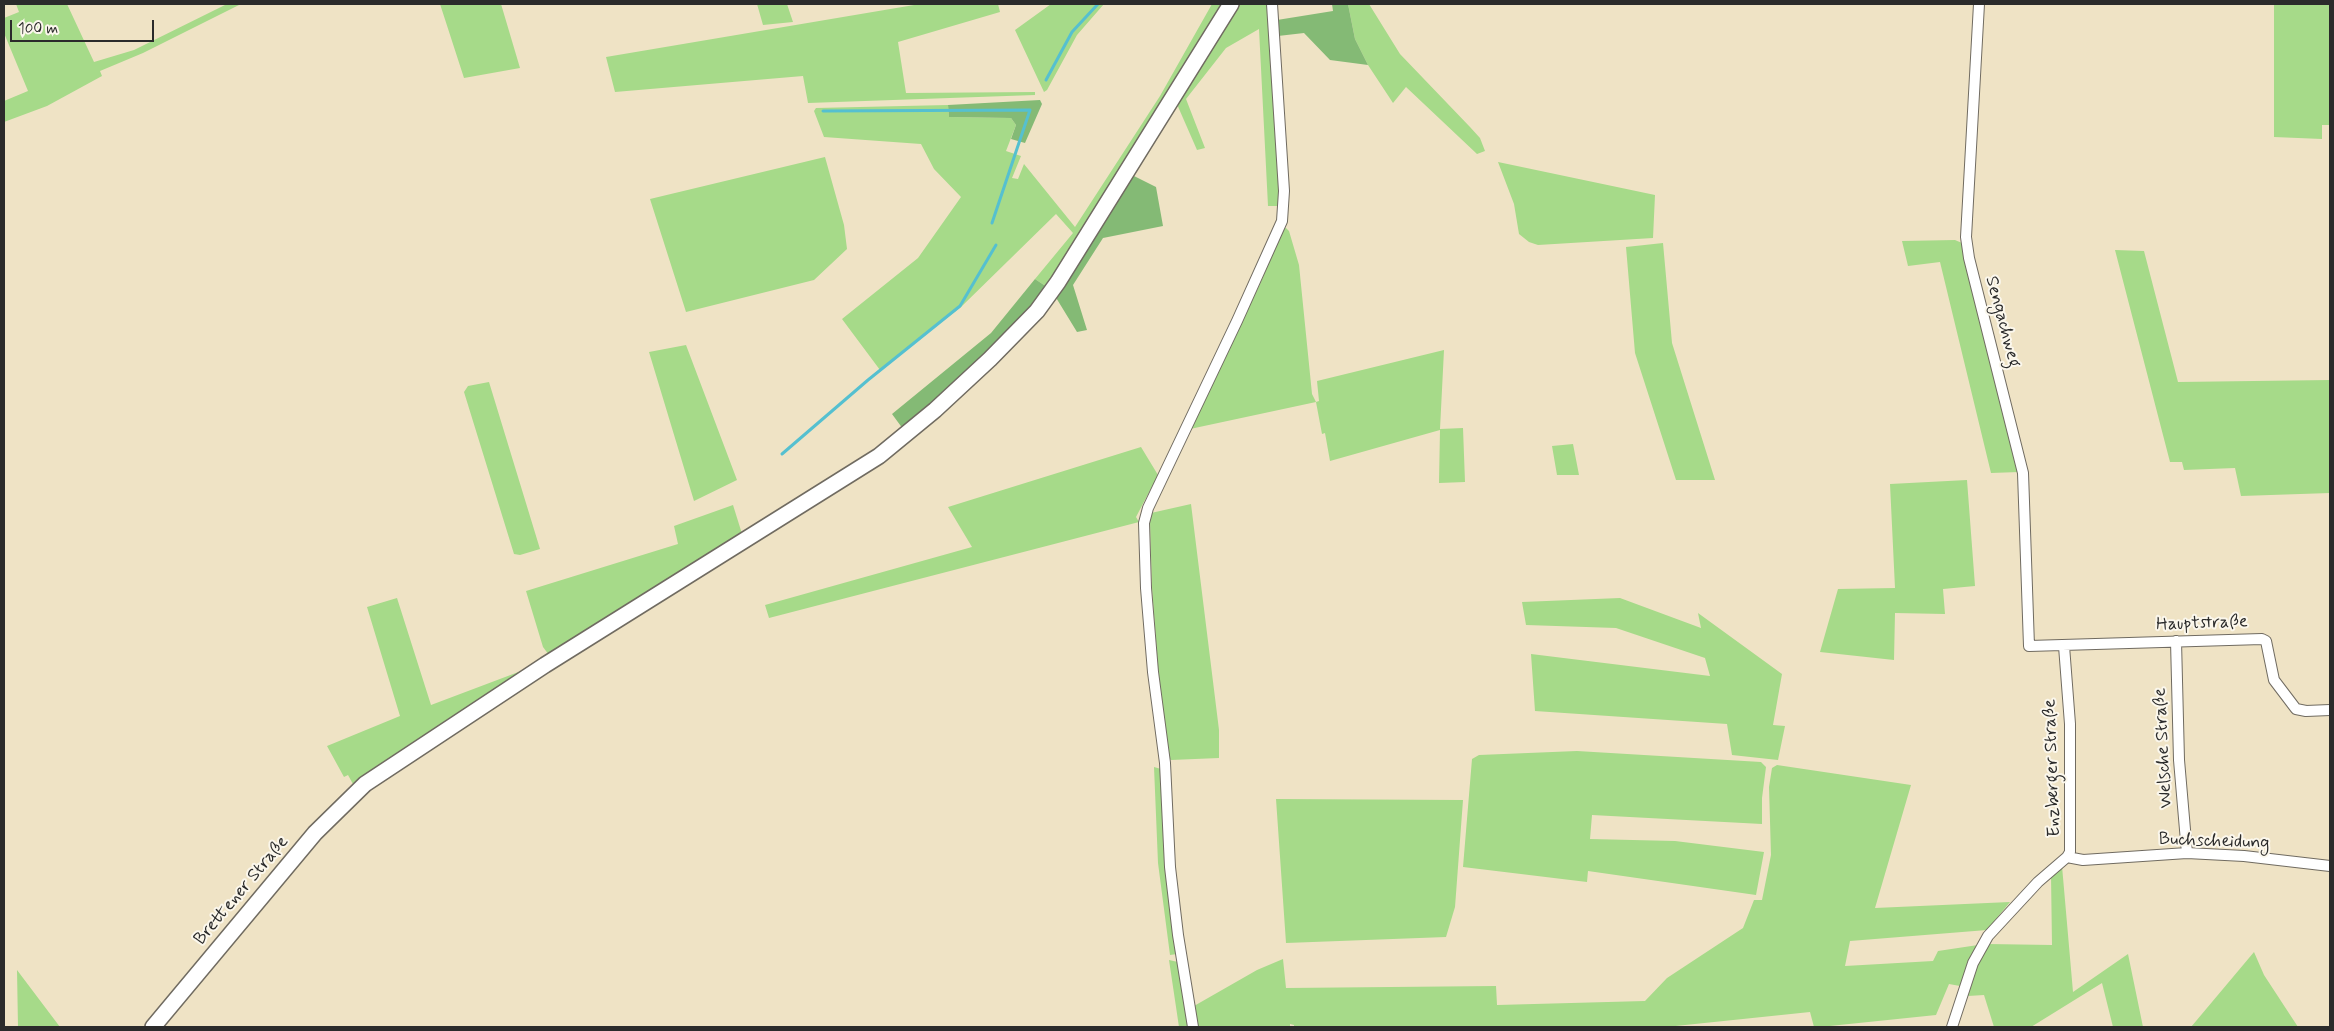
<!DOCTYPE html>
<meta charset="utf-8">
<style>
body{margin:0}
#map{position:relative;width:2334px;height:1031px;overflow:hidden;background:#efe3c5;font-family:Mynerve,sans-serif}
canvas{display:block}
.frame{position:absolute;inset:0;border:5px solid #2b2b2b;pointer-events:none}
.scale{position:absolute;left:10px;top:20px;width:144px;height:22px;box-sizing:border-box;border:2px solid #2b2b2b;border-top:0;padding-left:6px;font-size:15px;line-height:18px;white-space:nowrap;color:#2b2b2b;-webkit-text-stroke:4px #fbf7ec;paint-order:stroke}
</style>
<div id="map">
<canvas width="2334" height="1031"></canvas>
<div class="frame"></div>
<div class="scale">100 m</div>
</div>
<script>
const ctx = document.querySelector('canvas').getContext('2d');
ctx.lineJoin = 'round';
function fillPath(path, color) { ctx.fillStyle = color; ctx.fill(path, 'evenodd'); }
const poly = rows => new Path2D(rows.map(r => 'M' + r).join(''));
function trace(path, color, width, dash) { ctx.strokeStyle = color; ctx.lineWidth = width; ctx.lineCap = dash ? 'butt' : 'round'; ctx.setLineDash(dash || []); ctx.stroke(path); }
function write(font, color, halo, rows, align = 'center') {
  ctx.font = font + ' Mynerve,sans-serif'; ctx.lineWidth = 4; ctx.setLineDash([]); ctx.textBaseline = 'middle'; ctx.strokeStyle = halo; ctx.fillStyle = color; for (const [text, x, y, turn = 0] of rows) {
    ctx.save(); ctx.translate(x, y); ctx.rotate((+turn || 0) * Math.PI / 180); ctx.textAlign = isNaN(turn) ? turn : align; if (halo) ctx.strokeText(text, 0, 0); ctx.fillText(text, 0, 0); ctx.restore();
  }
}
fillPath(poly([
 [16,4,67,4,94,62,134,50,227,4,241,4,143,53,100,71,102,76,47,106,4,122,4,101,28,91,4,33,4,18,19,12],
 [440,4,501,4,520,68,464,78],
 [757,4,787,4,793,22,763,25],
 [920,4,998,4,1000,12,898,42,906,93,1035,92,1035,95,808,103,803,76,615,92,606,57],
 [1051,4,1104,4,1077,35,1047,90,1044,92,1015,30],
 [1212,4,1224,4,1047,287,1035,279,1073,233,1056,214,961,307,880,370,842,319,918,258,961,197,934,169,921,144,824,137,814,111,816,108,948,105,949,117,1011,118,1016,125,1006,151,1021,156,1012,178,1018,179,1024,164,1075,227,1160,96],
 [1236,4,1270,4,1279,185,1278,206,1268,206,1259,29,1226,48,1186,99,1205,148,1197,150,1176,102],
 [1348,4,1369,4,1400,54,1470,127,1480,138,1485,151,1477,154,1406,87,1393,103,1368,65,1355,39],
 [2274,4,2330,4,2330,125,2322,125,2322,139,2274,137],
 [825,157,844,225,847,249,814,280,686,312,650,199],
 [1498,162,1655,195,1653,238,1538,245,1529,242,1519,234,1514,204],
 [1286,228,1289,231,1299,265,1312,394,1316,402,1319,401,1317,381,1444,350,1440,429,1463,428,1465,482,1439,483,1440,430,1330,461,1325,433,1322,434,1316,402,1190,429,1260,284,1283,229],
 [1955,240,1962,243,2019,472,1991,473,1940,262,1908,266,1902,241],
 [1663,243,1672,343,1715,480,1676,480,1635,353,1626,247],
 [2115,250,2144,251,2178,382,2330,380,2330,493,2241,496,2235,468,2184,470,2182,462,2170,462],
 [686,345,737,480,694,501,649,352],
 [489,382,540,549,520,555,514,554,464,392,468,386],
 [1573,444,1579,475,1557,475,1552,446],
 [1141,447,1158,475,1136,517,1139,522,769,618,765,605,972,547,948,507],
 [1967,480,1975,586,1943,589,1945,614,1895,613,1894,660,1820,652,1838,589,1895,588,1890,484],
 [1191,504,1219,730,1219,758,1171,760,1167,755,1160,693,1152,588,1150,522,1151,513],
 [733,505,743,537,549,655,543,647,526,591,678,544,674,526],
 [397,598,431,705,537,665,404,749,356,784,353,784,348,775,344,777,327,746,400,716,367,607],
 [1620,598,1701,628,1698,613,1782,674,1773,725,1785,726,1778,760,1732,755,1727,724,1535,711,1531,654,1710,676,1705,658,1616,628,1526,625,1522,602],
 [1577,751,1761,762,1766,767,1762,798,1762,824,1592,815,1590,839,1675,841,1764,852,1756,895,1588,871,1587,882,1463,867,1472,759,1479,755],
 [1777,765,1911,785,1875,908,2010,902,1987,930,1850,941,1845,966,1933,961,1938,951,1978,945,1960,986,1949,984,1936,1015,1820,1027,1814,1027,1810,1012,1666,1027,1294,1027,1294,1025,1290,1024,1290,1027,1197,1027,1194,1006,1257,970,1283,959,1286,988,1496,986,1497,1005,1645,1001,1667,978,1743,928,1754,900,1762,900,1771,855,1769,787,1772,768],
 [1154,767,1161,769,1177,954,1170,955,1158,863],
 [1276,799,1463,800,1455,907,1446,937,1286,943],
 [2062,866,2073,992,2128,954,2143,1027,2113,1027,2102,983,2031,1027,1994,1027,1984,995,1968,996,1978,964,1987,944,2052,945,2051,875],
 [2254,952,2264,975,2298,1027,2191,1027],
 [1169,960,1178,962,1189,1027,1179,1027],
 [17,970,60,1027,18,1027]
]), '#a6da89');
fillPath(poly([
 [1332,4,1348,4,1355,39,1368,65,1330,60,1304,33,1278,36,1277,20,1333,11],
 [1040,100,1042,104,1025,143,1011,139,1016,125,1011,118,949,117,948,105],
 [1132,175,1156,187,1163,226,1103,238,1073,285,1087,330,1077,332,1055,296],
 [1035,279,1047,287,1007,334,903,429,892,414,991,333]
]), '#84ba75');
trace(poly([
 [1046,80,1072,32,1098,4],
 [823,111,1030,110,992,223],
 [782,454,868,380,960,306,996,245]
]), '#55c0d0', 3);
const minor = poly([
 [1979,4,1966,237,1969,258,2023,473,2029,646,2262,639,2266,641,2274,680,2296,709,2306,711,2330,710],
 [2176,641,2179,760,2187,853],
 [2067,857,2083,860,2187,853,2244,856,2330,866],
 [1193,1027,1178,935,1170,867,1165,763,1153,672,1146,588,1144,523,1148,508,1237,321,1282,221,1284,191,1272,4],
 [1952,1027,1973,963,1988,936,2038,882,2067,857,2070,852,2070,724,2064,646]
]);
const secondary = poly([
 [153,1027,315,833,365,784,545,665,879,456,935,410,990,359,1037,311,1058,282,1231,4]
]);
trace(minor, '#706b61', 12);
trace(secondary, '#706b61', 18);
trace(minor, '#fff', 10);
trace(secondary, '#fff', 15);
write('18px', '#2b2b2b', '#fbf7ec', [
 ["Sengachweg",2002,322,75],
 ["Hauptstraße",2202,624,-2],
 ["Welsche Straße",2164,748,-93],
 ["Enzberger Straße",2053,768,-92],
 ["Buchscheidung",2214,842,2],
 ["Brettener Straße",242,891,-50]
]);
</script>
